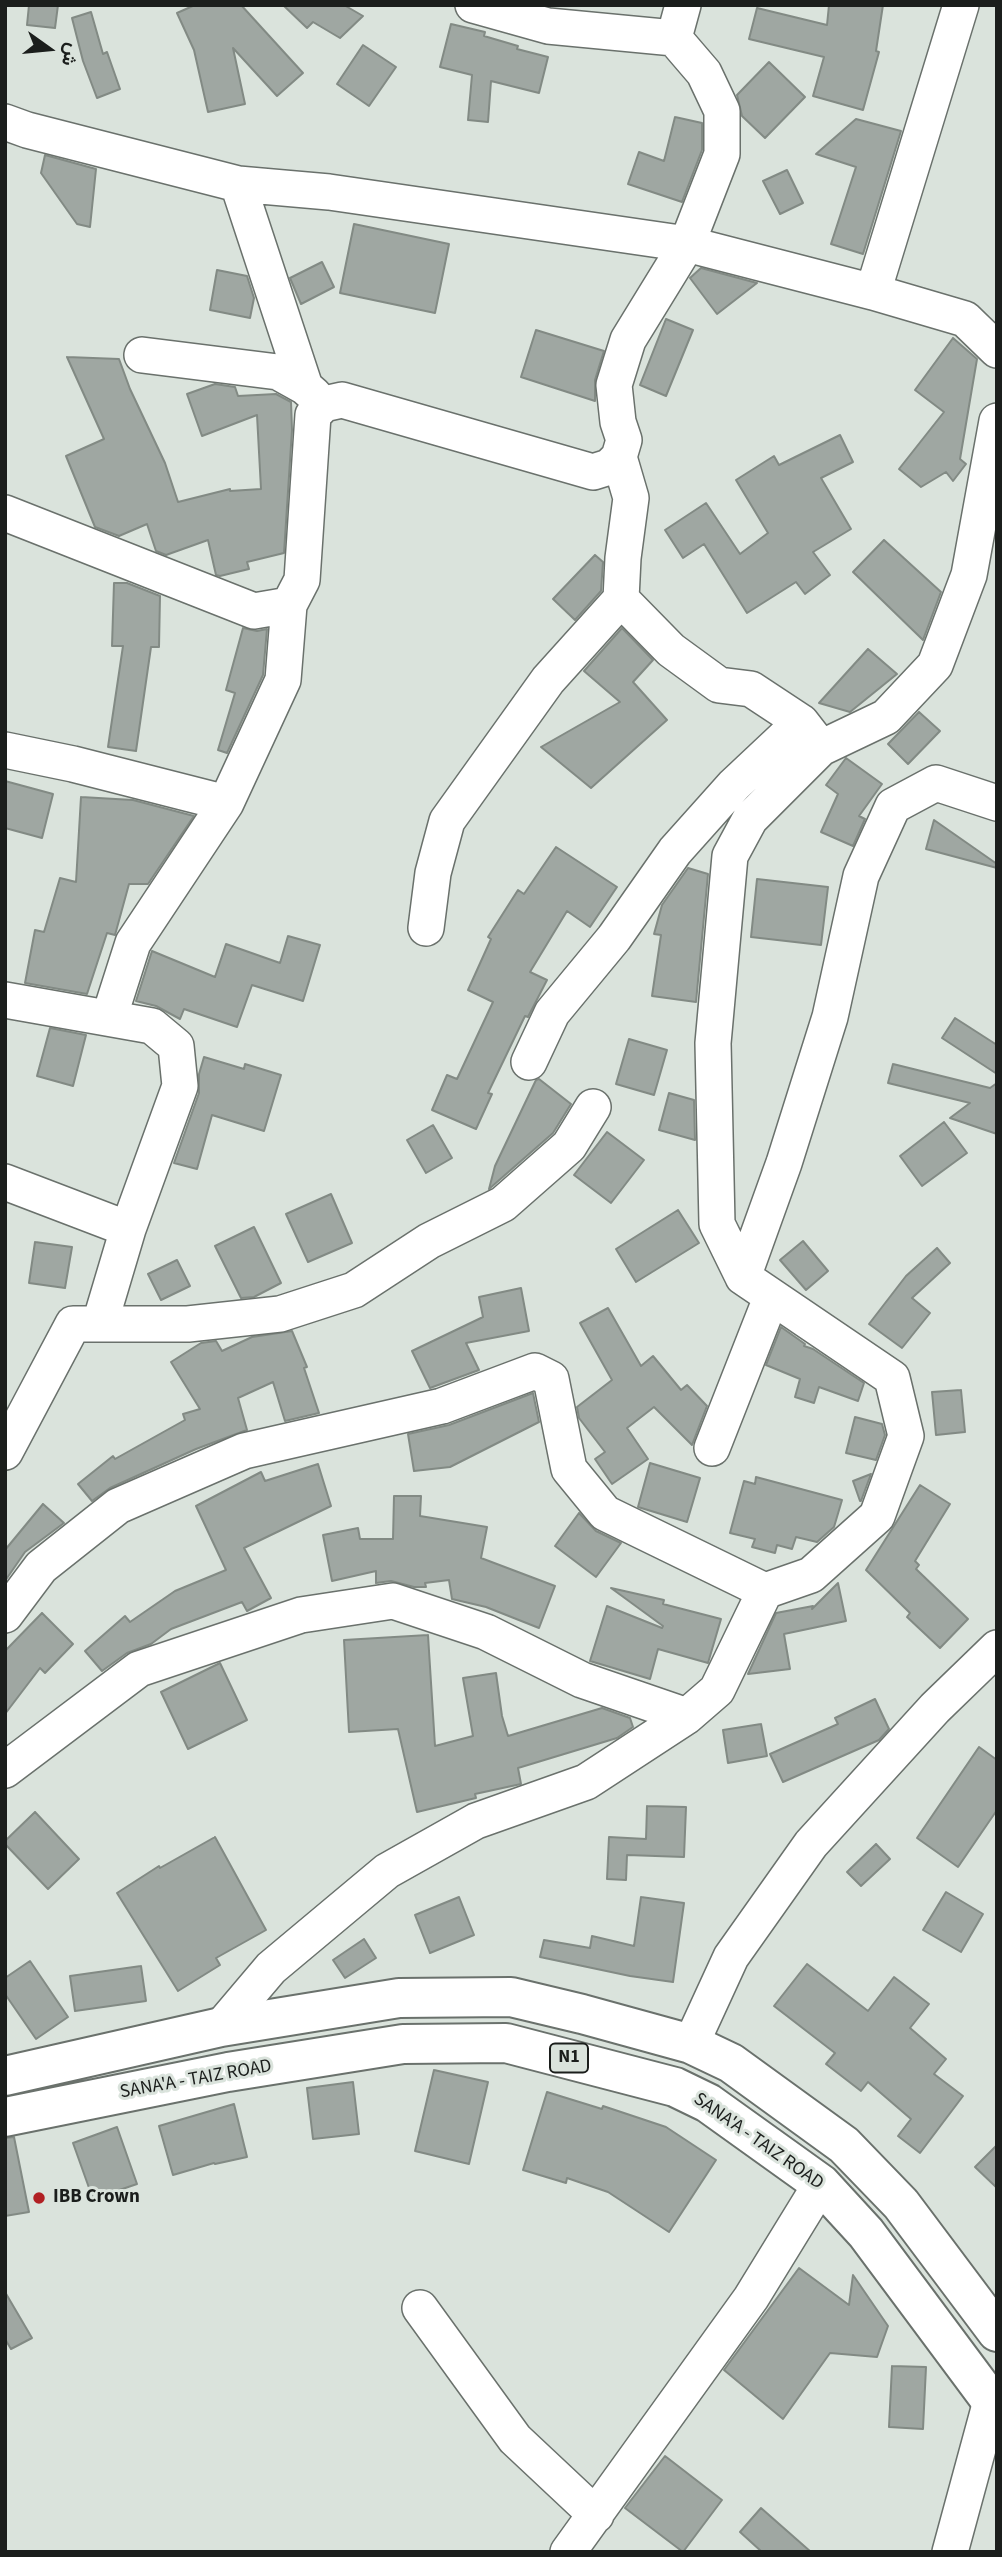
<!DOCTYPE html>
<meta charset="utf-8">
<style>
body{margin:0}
#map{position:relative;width:1002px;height:2557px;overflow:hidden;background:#dae3dc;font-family:"Source Sans 3",Vazirmatn,sans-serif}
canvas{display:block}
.frame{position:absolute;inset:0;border:7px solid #1b1e1c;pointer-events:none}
.north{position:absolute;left:14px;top:14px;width:70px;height:70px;-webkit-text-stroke:5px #dae3dc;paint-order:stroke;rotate:105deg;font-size:19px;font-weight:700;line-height:28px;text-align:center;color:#1b1e1c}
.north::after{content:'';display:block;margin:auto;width:24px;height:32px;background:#1b1e1c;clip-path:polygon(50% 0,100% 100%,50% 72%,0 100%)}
</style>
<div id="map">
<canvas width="1002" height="2557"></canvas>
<div class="frame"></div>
<div class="north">ش</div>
</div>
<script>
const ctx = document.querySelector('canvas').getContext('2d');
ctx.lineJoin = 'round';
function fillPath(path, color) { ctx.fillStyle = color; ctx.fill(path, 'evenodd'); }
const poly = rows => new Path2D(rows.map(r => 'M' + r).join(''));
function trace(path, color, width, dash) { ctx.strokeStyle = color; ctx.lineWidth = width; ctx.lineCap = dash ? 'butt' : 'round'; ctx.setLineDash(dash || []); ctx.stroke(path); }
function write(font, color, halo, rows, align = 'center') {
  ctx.font = font + ' "Source Sans 3",sans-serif'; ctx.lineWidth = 6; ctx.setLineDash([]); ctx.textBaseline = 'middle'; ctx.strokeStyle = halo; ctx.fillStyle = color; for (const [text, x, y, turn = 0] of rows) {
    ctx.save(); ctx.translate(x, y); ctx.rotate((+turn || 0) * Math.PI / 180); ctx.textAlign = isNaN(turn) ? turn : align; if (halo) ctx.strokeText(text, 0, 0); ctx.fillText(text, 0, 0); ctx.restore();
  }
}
const building = poly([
 [29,5,58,5,55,28,27,25,29,5],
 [195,5,241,5,303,73,277,96,233,48,245,104,208,112,194,50,177,13,195,5],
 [283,5,344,5,363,16,340,38,313,22,307,28,283,5],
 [829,5,883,5,876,51,879,52,863,110,813,96,824,57,749,39,757,8,827,25,829,5],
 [91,12,103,54,107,52,120,89,97,98,83,61,72,18,91,12],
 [451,24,485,32,484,36,518,46,517,49,548,57,539,93,491,81,488,122,468,120,472,75,440,67,451,24],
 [363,45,396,67,369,106,337,84,363,45],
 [769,62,805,97,765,138,742,116,737,95,769,62],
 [675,117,702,123,702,150,682,202,628,184,639,152,664,161,675,117],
 [856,119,901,131,863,254,831,244,856,167,816,154,856,119],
 [45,155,96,169,90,227,77,224,41,173,45,155],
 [787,170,803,203,780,214,763,181,787,170],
 [354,224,449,244,435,313,340,293,354,224],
 [322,262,334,287,301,304,290,278,322,262],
 [701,268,757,283,717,314,690,278,701,268],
 [217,270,247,276,254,298,250,318,210,310,217,270],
 [666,319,693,330,666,396,640,385,666,319],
 [536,330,604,351,595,380,595,401,521,377,536,330],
 [953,338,977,359,960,459,966,464,953,481,946,472,921,487,899,469,944,412,915,390,953,338],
 [67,357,119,359,130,389,165,463,178,502,230,489,230,491,261,489,257,415,202,436,187,394,215,384,235,387,238,396,276,394,291,402,292,430,284,553,247,562,249,569,220,576,216,575,208,540,166,555,156,551,147,524,119,536,95,527,66,456,104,439,67,357],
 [840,435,853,462,821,478,851,529,813,552,830,575,805,594,796,582,747,613,704,544,683,558,665,530,706,503,740,554,768,533,736,480,774,456,779,465,840,435],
 [884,540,941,592,923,640,853,572,884,540],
 [595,555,603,562,601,591,575,620,553,599,595,555],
 [114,583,127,583,160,596,159,647,151,647,136,751,108,747,123,646,112,646,114,583],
 [243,628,257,631,267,629,263,675,227,753,218,750,235,693,226,690,243,628],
 [622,628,653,660,633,682,667,720,591,788,541,747,620,702,584,671,622,628],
 [868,649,897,674,850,712,819,703,868,649],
 [919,712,940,731,908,764,888,744,919,712],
 [846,758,882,784,859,816,865,819,853,846,821,832,838,794,826,785,846,758],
 [5,781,53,794,42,838,5,828,5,781],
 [81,797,133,800,194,816,148,884,129,884,115,935,107,933,87,994,25,983,35,930,44,932,60,878,76,882,81,797],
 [934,820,997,864,997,868,926,849,934,820],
 [556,847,617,887,590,927,567,911,530,972,547,980,528,1017,525,1016,488,1093,492,1094,476,1129,432,1110,447,1075,457,1079,493,1002,468,990,491,939,488,937,518,890,524,894,556,847],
 [688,868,708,874,696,1002,652,996,661,935,654,934,662,905,688,868],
 [757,879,828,887,821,945,751,937,757,879],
 [288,936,320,945,303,1001,252,985,237,1027,184,1009,180,1019,156,1006,136,1001,152,951,215,977,226,944,280,963,288,936],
 [955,1018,997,1045,997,1074,942,1038,955,1018],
 [50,1028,86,1035,73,1086,37,1076,50,1028],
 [629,1039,667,1050,654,1095,616,1084,629,1039],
 [204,1057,244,1069,245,1064,281,1075,264,1131,212,1115,197,1169,174,1163,199,1093,199,1074,204,1057],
 [893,1064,990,1088,997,1083,997,1134,950,1118,970,1103,888,1083,893,1064],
 [539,1079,571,1104,553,1133,489,1189,495,1166,536,1080,539,1079],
 [669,1093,694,1100,695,1140,659,1130,669,1093],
 [944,1122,967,1153,922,1186,900,1156,944,1122],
 [433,1125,452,1158,426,1173,407,1140,433,1125],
 [607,1132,644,1160,611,1203,574,1175,607,1132],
 [331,1194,352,1243,308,1262,286,1214,331,1194],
 [678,1210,699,1243,636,1282,616,1249,678,1210],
 [254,1227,281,1283,254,1297,241,1298,215,1246,254,1227],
 [803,1241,828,1271,806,1290,780,1260,803,1241],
 [35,1242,72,1247,65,1288,29,1283,35,1242],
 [937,1248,950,1263,912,1298,930,1313,902,1348,869,1324,906,1276,937,1248],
 [177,1260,190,1286,161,1300,148,1274,177,1260],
 [521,1288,529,1331,466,1343,479,1370,430,1388,412,1351,483,1317,479,1297,521,1288],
 [608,1308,641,1366,653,1356,681,1390,687,1385,707,1406,692,1445,654,1407,627,1428,648,1459,612,1484,595,1459,605,1452,579,1418,577,1407,612,1380,580,1323,608,1308],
 [781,1327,805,1344,804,1346,813,1349,864,1383,858,1401,819,1387,814,1403,795,1397,800,1379,766,1365,781,1327],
 [292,1331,307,1367,304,1368,319,1413,285,1421,273,1382,238,1398,247,1430,196,1449,110,1488,92,1501,78,1484,113,1456,115,1459,185,1420,183,1414,200,1409,171,1362,201,1343,216,1341,222,1351,252,1337,292,1331],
 [961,1390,965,1432,936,1435,932,1392,961,1390],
 [533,1393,539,1422,450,1467,414,1471,408,1434,449,1425,533,1393],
 [855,1417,882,1424,885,1435,876,1460,846,1453,855,1417],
 [650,1463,700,1478,687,1522,638,1507,650,1463],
 [318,1464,331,1506,244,1548,271,1598,247,1611,242,1602,171,1629,151,1644,127,1653,102,1671,85,1651,125,1616,130,1622,175,1591,226,1570,196,1506,261,1472,265,1481,318,1464],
 [871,1474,861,1501,860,1501,853,1481,871,1474],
 [756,1477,842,1500,834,1527,817,1542,796,1537,792,1549,777,1545,775,1553,752,1547,755,1539,730,1533,744,1481,755,1484,756,1477],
 [920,1485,950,1504,915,1561,919,1565,916,1569,968,1619,940,1648,907,1617,910,1613,866,1570,920,1485],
 [394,1496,421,1496,420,1516,487,1527,481,1558,555,1586,539,1628,486,1607,452,1599,449,1580,425,1583,426,1587,414,1587,391,1581,376,1583,376,1571,332,1581,323,1535,358,1528,360,1539,393,1539,394,1496],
 [43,1504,64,1523,25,1552,5,1581,5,1550,43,1504],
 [579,1513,596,1531,621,1543,596,1577,555,1546,579,1513],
 [838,1583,846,1621,784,1634,790,1669,748,1674,776,1613,813,1606,812,1609,838,1583],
 [611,1588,664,1600,663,1604,721,1619,708,1663,658,1649,650,1679,590,1661,607,1606,662,1628,663,1626,611,1588],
 [42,1613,73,1644,45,1673,40,1668,5,1714,5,1651,42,1613],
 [428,1635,435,1746,473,1736,463,1678,496,1673,502,1716,508,1736,602,1708,630,1718,633,1727,617,1738,518,1768,521,1784,475,1794,476,1798,417,1812,398,1729,349,1732,344,1640,428,1635],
 [220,1663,247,1720,188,1749,161,1692,220,1663],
 [875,1699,889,1729,879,1740,783,1782,770,1754,838,1724,835,1718,875,1699],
 [761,1724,767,1756,728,1763,723,1730,761,1724],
 [979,1747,997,1760,997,1810,958,1867,917,1838,979,1747],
 [647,1806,686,1807,684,1857,627,1855,626,1880,607,1879,609,1837,646,1839,647,1806],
 [35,1812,79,1859,48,1889,5,1844,5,1841,35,1812],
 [215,1837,266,1930,216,1958,220,1965,178,1991,117,1893,159,1866,160,1868,215,1837],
 [876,1844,890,1859,861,1886,847,1872,876,1844],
 [946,1892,983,1914,961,1952,923,1930,946,1892],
 [459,1897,474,1935,430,1953,415,1915,459,1897],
 [641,1897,684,1903,673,1982,630,1976,540,1957,544,1940,590,1948,592,1936,634,1946,641,1897],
 [364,1939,376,1958,345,1978,333,1960,364,1939],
 [30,1961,68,2017,36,2039,5,1994,5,1978,30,1961],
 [807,1964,868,2011,894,1977,929,2004,910,2028,946,2059,934,2074,963,2096,920,2153,898,2136,911,2119,868,2082,861,2091,826,2064,835,2053,774,2006,807,1964],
 [141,1966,146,2001,75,2011,70,1976,141,1966],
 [434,2070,488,2082,469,2164,415,2151,434,2070],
 [353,2082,359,2134,313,2139,307,2088,353,2082],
 [547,2092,602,2109,603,2106,666,2127,716,2160,669,2232,608,2192,567,2178,566,2183,523,2170,547,2092],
 [234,2104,247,2157,215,2164,214,2163,173,2175,159,2126,234,2104],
 [117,2127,137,2184,93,2199,73,2143,117,2127],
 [14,2137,29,2212,5,2216,5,2138,14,2137],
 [997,2145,997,2188,975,2167,997,2145],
 [799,2268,849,2305,853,2275,888,2326,877,2357,830,2353,783,2419,724,2370,799,2268],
 [5,2292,32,2338,11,2349,5,2339,5,2292],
 [892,2366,926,2367,923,2429,889,2427,892,2366],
 [665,2456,722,2500,683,2552,625,2508,665,2456],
 [761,2508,811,2552,762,2552,740,2532,761,2508]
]);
fillPath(building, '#9fa7a2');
trace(building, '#828a84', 2);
const minor = poly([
 [473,5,548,26,674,38],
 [5,122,27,130,238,184,329,192,687,244,873,292,965,319,997,350],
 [238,184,305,387],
 [873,292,961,5],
 [142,355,278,372,305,387,314,395],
 [619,457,631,498,623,558,621,599,671,650,719,685,751,689,801,722,815,740],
 [5,513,254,611,289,605],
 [5,750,73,764,226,803],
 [426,928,433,873,447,821,548,680,621,599],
 [5,1000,152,1026,176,1046,180,1086,128,1229,100,1323],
 [109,1018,133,943,226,803,283,680,289,605,302,580,313,415,324,404,342,400,593,472,609,467,619,457,624,440,618,422,614,385,628,340,687,244,722,154,722,111,704,73,674,38,683,5],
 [529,1062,552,1013,614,938,675,851,734,785,801,722],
 [5,1182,128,1229],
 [743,1277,717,1224,713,1043,730,856,750,819,821,748,886,717,935,665,969,575,997,421],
 [712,1448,771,1298],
 [5,1452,73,1324,188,1324,280,1314,354,1290,429,1241,503,1204,569,1146,593,1107],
 [5,1615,41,1567,118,1506,244,1451,442,1406,535,1371,551,1379,569,1469,605,1513,765,1591],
 [5,1770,139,1669,301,1615,393,1601,486,1632,582,1680,687,1716],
 [221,2027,271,1968,387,1871,476,1821,586,1782,687,1716,717,1690,765,1591,811,1575,877,1516,906,1436,892,1378,743,1277,784,1163,830,1017,861,876,893,806,936,783,997,803],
 [691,2044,731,1957,811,1844,935,1708,997,1648],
 [420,2308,515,2439,596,2515],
 [568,2552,751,2298,821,2184],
 [950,2552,991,2401]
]);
const highway = poly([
 [5,2076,221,2027,399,1998,511,1997,582,2014,691,2044,731,2063,844,2145,901,2204,997,2332],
 [5,2117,228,2072,403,2044,506,2043,675,2087,708,2103,821,2184,866,2233,997,2409]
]);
trace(minor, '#6a716c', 38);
trace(highway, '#6a716c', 42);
trace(minor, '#fff', 35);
trace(highway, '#fff', 38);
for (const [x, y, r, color] of [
 [39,2198,7,"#b12023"]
]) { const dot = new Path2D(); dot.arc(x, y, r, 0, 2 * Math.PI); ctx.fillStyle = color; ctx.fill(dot); trace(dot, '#dae3dc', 2.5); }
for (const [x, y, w] of [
 [569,2058,38]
]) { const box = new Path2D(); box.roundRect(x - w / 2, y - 14.5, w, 29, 5); ctx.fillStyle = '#dae3dc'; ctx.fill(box); trace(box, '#1b1e1c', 2); }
write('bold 18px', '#1b1e1c', null, [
 ["N1",569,2058]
]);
write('19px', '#1b1e1c', '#dae3dc', [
 ["SANA'A - TAIZ ROAD",196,2080,-10],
 ["SANA'A - TAIZ ROAD",758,2142,35]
]);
write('bold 19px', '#1b1e1c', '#dae3dc', [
 ["IBB Crown",53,2198]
], 'left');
</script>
